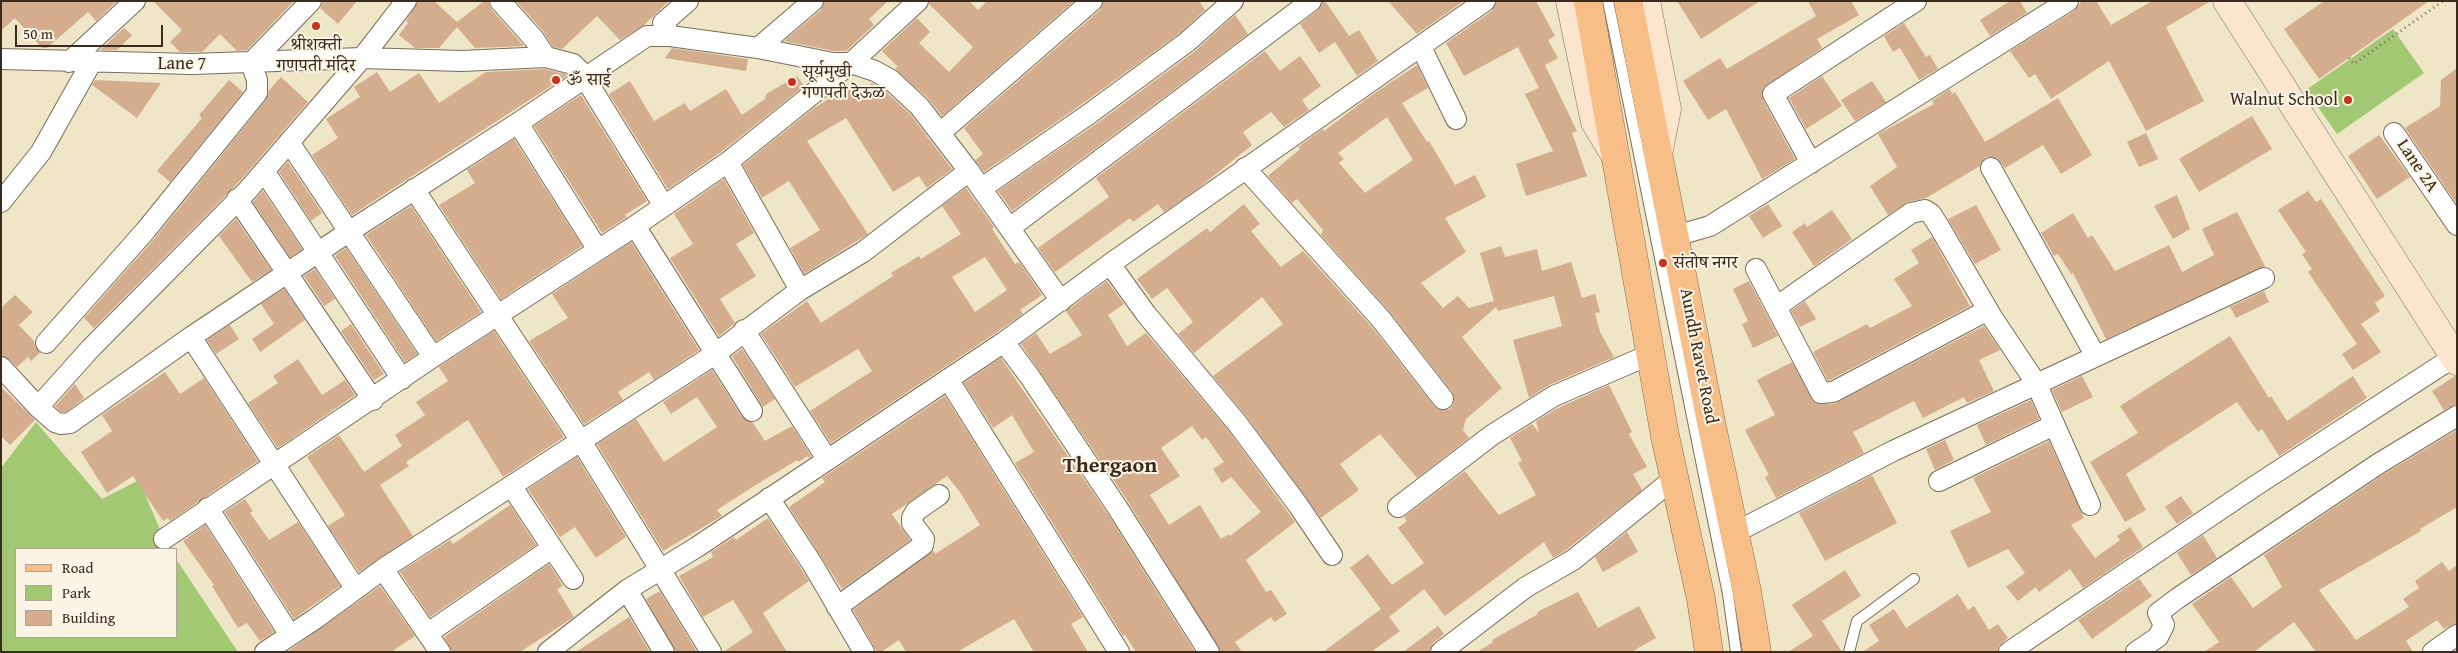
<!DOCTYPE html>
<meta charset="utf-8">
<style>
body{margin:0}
#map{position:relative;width:2458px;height:653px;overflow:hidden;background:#eee6c7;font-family:"Gentium Book Plus",serif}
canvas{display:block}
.frame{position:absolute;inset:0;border:2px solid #3b2a1e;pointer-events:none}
.legend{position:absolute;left:15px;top:548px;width:162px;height:90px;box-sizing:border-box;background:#fcf5e5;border:1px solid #afa495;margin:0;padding:6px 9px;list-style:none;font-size:15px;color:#3b2a1e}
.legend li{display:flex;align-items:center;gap:10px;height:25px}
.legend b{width:25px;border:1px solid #afa495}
.scale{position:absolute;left:15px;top:25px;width:148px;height:22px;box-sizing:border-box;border:2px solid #3b2a1e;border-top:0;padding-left:6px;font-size:15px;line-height:18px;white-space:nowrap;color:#3b2a1e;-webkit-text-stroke:4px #fcf5e5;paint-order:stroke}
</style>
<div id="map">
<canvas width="2458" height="653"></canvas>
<div class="frame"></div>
<ul class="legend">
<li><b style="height:6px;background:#f7be87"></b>Road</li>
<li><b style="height:14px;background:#a2c873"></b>Park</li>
<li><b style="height:14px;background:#d3ad8e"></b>Building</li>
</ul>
<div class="scale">50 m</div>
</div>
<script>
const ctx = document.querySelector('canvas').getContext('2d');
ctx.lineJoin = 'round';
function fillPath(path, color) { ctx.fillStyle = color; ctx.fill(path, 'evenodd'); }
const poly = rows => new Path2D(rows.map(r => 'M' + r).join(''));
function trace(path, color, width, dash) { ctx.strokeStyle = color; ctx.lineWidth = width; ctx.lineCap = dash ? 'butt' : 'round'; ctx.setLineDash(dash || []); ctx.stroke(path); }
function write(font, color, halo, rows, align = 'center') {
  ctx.font = font + ' "Gentium Book Plus","Noto Serif Devanagari",serif'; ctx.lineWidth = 4; ctx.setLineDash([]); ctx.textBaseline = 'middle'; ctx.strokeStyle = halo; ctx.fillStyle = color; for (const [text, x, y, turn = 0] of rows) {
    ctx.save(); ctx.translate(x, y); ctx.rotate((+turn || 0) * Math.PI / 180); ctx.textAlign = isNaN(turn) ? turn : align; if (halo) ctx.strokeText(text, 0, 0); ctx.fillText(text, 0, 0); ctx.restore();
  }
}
fillPath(poly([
 [2393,29,2424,73,2337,134,2306,90],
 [36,422,102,499,139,480,164,539,170,549,16,549,16,637,176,637,176,559,238,652,1,652,1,468]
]), '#a2c873');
fillPath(poly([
 [1,1,117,1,96,21,88,12,47,48,42,48,15,18,1,31],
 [153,1,294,1,247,50,237,51,220,34,202,52,180,52,170,42,182,30],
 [323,1,357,1,338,24,320,8],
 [418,1,434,1,457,22,484,1,488,1,491,9,524,46,475,48,457,27,439,48,415,48,399,35,408,23,406,21],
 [516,1,669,1,644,25,620,40,597,16,562,49,553,47,543,31],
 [825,1,888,1,869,19,874,25,846,51,834,51,784,41,821,10],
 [930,1,969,1,978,10,987,1,1074,1,942,116,927,97,895,69,898,67,882,51,917,18,930,32,919,43,949,72,973,47,929,4],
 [1104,1,1199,1,1205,10,1180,33,1082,104,984,172,975,160,983,154,964,128,1100,10],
 [1323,1,1325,1,1349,36,1359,30,1378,61,1357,76,1335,42,1319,53,1300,24,1318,10],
 [1388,1,1464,1,1417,34],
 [1497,1,1536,1,1555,36,1548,40,1558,58,1545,65,1577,131,1572,133,1587,176,1526,196,1516,164,1553,151,1525,94,1539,88,1518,47,1464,76,1446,43,1492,11],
 [1677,1,1760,1,1701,39],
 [1808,1,1851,1,1859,15,1817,39,1822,48,1763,88,1763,100,1795,159,1762,179,1726,109,1708,120,1683,81,1720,58,1727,69,1816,16],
 [2010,1,2020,1,2027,13,1990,36,1980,20],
 [2082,1,2096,1,2111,25,2152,1,2211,1,2166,27,2204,101,2146,131,2109,61,2051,99,2035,74,2029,78,2010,51,2074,11],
 [2324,1,2429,1,2319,79,2284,29],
 [1235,15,1248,34,1012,211,998,191,1096,124,1194,52],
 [1904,23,1926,57,1930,55,1938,69,1919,80,1900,48,1893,52,1884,36],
 [124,28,132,35,117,50,100,50],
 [672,48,748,59,746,71,665,58],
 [1265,51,1280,71,1300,56,1321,86,1302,100,1309,110,1284,127,1271,112,1243,132,1252,145,1196,190,1164,212,1158,204,1133,222,1130,218,1055,272,1038,248,1109,197,1096,178],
 [1417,65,1428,88,1402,103,1427,142,1429,141,1455,185,1475,175,1486,197,1445,218,1466,252,1421,283,1443,308,1458,296,1469,308,1494,301,1480,253,1501,246,1505,257,1537,249,1542,271,1571,262,1582,298,1595,294,1600,312,1595,313,1600,332,1614,357,1549,385,1529,398,1513,340,1562,326,1554,296,1498,311,1496,307,1462,337,1502,388,1466,419,1463,430,1469,438,1417,478,1380,434,1340,464,1359,490,1321,518,1246,416,1213,376,1283,324,1262,297,1194,353,1178,334,1193,322,1167,288,1152,299,1137,279,1207,228,1210,232,1244,204,1260,224,1251,231,1281,267,1303,251,1371,326,1434,406,1439,410,1450,409,1454,403,1452,392,1389,311,1321,235,1323,230,1297,199,1292,203,1268,176,1300,149,1298,147,1323,129,1324,131,1369,97],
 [1387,117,1413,160,1365,193,1339,163,1344,159,1338,153],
 [2457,68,2457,204,2405,128,2440,106,2441,80],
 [545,69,568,75,352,215,312,155,338,138,326,119,360,97,354,87,377,72,390,92,419,73,439,103,486,72],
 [797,76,804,86,721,152,668,189,609,94,630,81,654,121,685,103,690,111,726,89,742,115,765,99,766,94],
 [1822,76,1842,106,1806,129,1789,98],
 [281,77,308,102,238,183,94,328,84,318,155,238,266,100,269,90],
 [95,80,161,83,137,118,92,85],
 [229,80,243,92,170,182,157,171,202,118,199,115],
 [1872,81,1886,102,1855,121,1841,100],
 [872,83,884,90,910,114,952,169,927,188,919,176,893,192,846,118,807,141,868,234,804,274,790,248,820,230,789,181,762,198,743,165,814,108,849,86,854,94],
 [1950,89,1952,94,1955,92,1985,142,2058,98,2092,155,2061,174,2043,145,2005,168,1997,158,1986,157,1980,166,1926,198,1908,202,1888,215,1870,186,1897,167,1878,134,1934,104,1932,101],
 [581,95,647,201,625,215,627,217,602,233,534,126],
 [2252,116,2272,149,2199,192,2179,159],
 [2146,133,2158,159,2139,167,2127,142],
 [2379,135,2410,177,2377,199,2348,156],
 [514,139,582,246,501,299,439,205,475,183,467,170],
 [288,162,322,213,311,221,279,172],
 [724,179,754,233,736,244,756,276,720,299,735,323,719,336,670,258,693,244,674,214],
 [966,188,994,227,992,229,1015,264,1019,262,1042,295,1020,310,1023,314,997,332,831,443,810,411,872,371,858,349,795,387,761,334,807,301,821,323,893,276,891,273,919,256,921,259,961,234,942,206],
 [985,257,1007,290,975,312,952,277],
 [263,191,302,249,290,257,253,202],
 [2308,191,2316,202,2321,199,2385,296,2375,303,2380,311,2361,324,2381,352,2353,370,2342,354,2357,344,2308,272,2312,269,2302,254,2306,252,2278,210],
 [2177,195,2190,229,2173,239,2154,206],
 [1768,204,1782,226,1763,238,1749,216],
 [1976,205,2001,250,1975,264,1948,219],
 [411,206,481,312,436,341,366,235],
 [1832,210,1852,239,1814,266,1792,232,1805,223,1807,227],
 [2237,212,2265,266,2106,339,2073,273,2071,274,2058,254,2054,256,2041,233,2073,213,2088,238,2092,235,2115,271,2169,245,2182,272,2214,255,2202,229],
 [236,219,271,270,252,282,219,236],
 [1932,237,1970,306,1828,381,1813,352,1867,324,1870,328,1912,306,1894,279,1919,263,1911,250],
 [631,242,699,350,654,380,649,372,618,392,623,400,584,424,529,341,568,318,552,294],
 [346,248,417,354,405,362,335,256],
 [315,269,335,299,324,306,304,276],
 [1107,281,1124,304,1108,315,1127,346,1146,333,1228,430,1295,522,1246,560,1266,592,1271,590,1287,614,1274,622,1271,617,1235,642,1242,652,1221,652,1127,500,1021,344,1036,333,1050,354,1082,335,1066,311],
 [1192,426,1202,440,1206,437,1224,462,1213,469,1222,483,1231,477,1261,512,1230,536,1229,534,1221,539,1200,505,1169,525,1150,495,1180,476,1161,448],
 [1749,281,1778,336,1753,348,1742,324,1748,321,1733,289],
 [284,289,305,320,260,352,252,339,274,324,261,304],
 [2264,291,2269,302,2236,318,2230,307],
 [15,295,33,312,19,325,34,341,35,347,40,353,31,361,28,357,17,367,9,359,1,355,1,308],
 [1805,301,1816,319,1800,327,1791,311],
 [351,324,384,374,374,380,341,331],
 [230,325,239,339,216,354,207,340],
 [1984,326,2000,350,1979,360,1994,391,1967,403,1964,397,1923,418,1914,401,1853,432,1864,453,1776,498,1765,477,1769,475,1745,430,1775,415,1757,380,1792,362,1815,403,1834,404],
 [494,331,564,437,503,477,468,420,406,462,409,466,380,485,413,536,359,572,328,526,345,515,307,457,339,435,364,472,402,446,395,435,425,415,416,402,448,381,439,367],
 [2230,336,2269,398,2271,396,2287,421,2353,376,2367,398,2279,456,2262,429,2258,432,2237,402,2126,474,2146,510,2125,522,2090,462,2138,433,2120,406],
 [742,349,775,399,763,407,732,356],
 [1001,358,1107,513,1195,652,1136,652,1125,635,1123,636,1015,463,1034,452,1012,415,993,428,964,383],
 [298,359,322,395,345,380,355,395,278,448,248,403,278,383,273,376],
 [712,370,742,417,753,423,765,441,792,426,811,456,809,458,808,456,798,462,797,460,754,486,717,510,722,516,663,551,597,444,636,419,664,462,717,427,697,397,671,414,663,402],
 [165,372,180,394,204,378,258,461,170,521,168,518,163,521,133,476,107,493,81,452,112,431,102,415],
 [2082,376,2093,397,2062,412,2052,390],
 [2455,376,2457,376,2457,404,2444,410,2432,391],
 [75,384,84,398,66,412,61,412,55,406],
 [1609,385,1632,432,1629,434,1647,467,1633,474,1642,490,1566,550,1553,558,1544,542,1445,616,1424,589,1389,617,1400,631,1371,652,1323,652,1381,609,1350,568,1368,554,1392,585,1424,563,1398,528,1407,521,1404,517,1465,471,1499,515,1536,495,1518,463,1522,461,1510,438,1532,424,1539,433,1536,421,1560,407],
 [1,387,35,420,10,445,1,436],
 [945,396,1083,617,1071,624,1088,652,1034,652,1014,619,957,652,906,652,899,640,881,652,877,652,853,610,931,552,934,551,935,554,980,525,960,492,947,476,892,514,910,540,842,589,789,507,825,482,822,478],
 [2031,400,2039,419,1986,445,1977,425],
 [2457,430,2457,507,2420,529,2421,531,2319,590,2356,640,2409,607,2403,599,2419,588,2415,581,2442,562,2449,571,2457,565,2457,623,2444,629,2437,620,2406,641,2413,652,2316,652,2294,622,2254,652,2204,652,2219,642,2192,604,2231,577,2253,608,2282,587,2264,555,2384,474],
 [1945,440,1954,460,1935,470,1926,449],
 [2049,441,2084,518,2071,525,2095,558,2120,540,2117,536,2130,527,2143,547,2083,588,2070,569,2039,592,2036,587,2018,601,2006,587,2025,573,2008,549,1968,568,1950,531,1991,512,1973,478],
 [577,457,626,537,596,558,575,527,560,537,528,489],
 [1872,475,1897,523,1825,561,1799,513],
 [2181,496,2193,513,2177,524,2165,507],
 [245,499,253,511,250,513,269,540,298,522,340,586,294,619,225,512],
 [510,505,536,545,430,617,400,572,450,540,453,544],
 [768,518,809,581,763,613,787,652,723,652,753,632,733,600,703,617,679,576,713,557,711,552,734,537,736,540],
 [205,525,274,632,260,641,247,623,238,628,212,586,214,585,183,541],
 [1627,532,1638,552,1603,572,1595,557],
 [2203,535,2217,558,2191,575,2177,553],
 [549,564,563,586,557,589,574,617,520,652,452,652,444,637],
 [1845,570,1861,596,1822,621,1842,652,1788,652,1813,636,1792,605],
 [2139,579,2152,596,2092,639,2078,620],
 [380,586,415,636,391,652,287,652],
 [660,591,697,652,676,652,646,599],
 [1578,592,1598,628,1639,606,1656,638,1631,652,1477,652,1493,642,1492,640,1538,614,1537,612],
 [1958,594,1968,610,1974,606,1989,630,1998,624,2008,638,1999,646,1997,652,1862,652,1879,641,1869,625,1894,609,1906,628],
 [629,617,650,652,576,652],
 [1438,626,1444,634,1433,643,1429,652,1403,652]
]), '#d3ad8e');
const lane = poly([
 [1608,1,1728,594,1736,652],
 [1849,652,1857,621,1914,579]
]);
const street = poly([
 [500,1,534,39,546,57],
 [670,36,758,48,833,63,851,63,875,71,891,80,919,106,969,171,1061,301],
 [1421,47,1456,119],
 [758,48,813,1],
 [1,59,192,64,362,58,462,61,546,57,573,64,586,77],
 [69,62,135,1],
 [585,78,664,206],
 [518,123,598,250],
 [940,133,1092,1],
 [2394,133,2457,225],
 [289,142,433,357],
 [728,162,800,290],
 [1811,163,1773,94,1916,1],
 [1245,168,1380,318,1443,399],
 [1991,168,2095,355],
 [264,171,402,379],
 [982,188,1089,114,1187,42,1233,1],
 [414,189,581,441,711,652],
 [237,199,373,400],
 [1,202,41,152,91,63],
 [635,226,752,411],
 [1011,227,1311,1],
 [1675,236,1710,226,2068,1],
 [1110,264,1146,314,1237,423,1298,505,1332,555],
 [1756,269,1821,393,1833,392,1988,310],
 [1776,307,1911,213,1925,210,1931,214,1940,228,1992,317,2036,383,2090,505],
 [744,330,827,459],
 [191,337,355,588],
 [1004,342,1030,377,1117,507,1209,652],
 [46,343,146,230,257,93,257,80,251,63,311,1],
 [1,367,38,407,55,422,61,424,70,423,191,337,350,231,518,123,647,36,670,36,663,23,688,1],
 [948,379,1119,652],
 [38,407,91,348,247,191,362,58,406,1],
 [1939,481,2054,425],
 [512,487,573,579],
 [769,498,813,565,864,652],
 [1398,507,1492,435,1554,396,1651,354],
 [208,508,290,635],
 [1734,533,1893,451,2264,278],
 [164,539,433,357,635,226,728,162,851,63,918,1],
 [383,569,440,652],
 [627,590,664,652],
 [837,607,923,545,924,539,912,523,912,518,916,511,939,495],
 [428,633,552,548],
 [265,652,315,619,383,569,715,354,800,290,863,252,969,171],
 [548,652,627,590,697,547,1004,342,1110,264,1485,1],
 [1441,652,1526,587,1573,560,1676,477],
 [2009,652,2255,486,2454,357],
 [2136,652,2158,637,2164,625,2158,613,2178,598,2378,464,2457,416],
 [2433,652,2457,635]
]);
const secondary = poly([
 [1570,1,1595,122,1615,155],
 [1646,1,1667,109,1658,154],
 [2227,1,2457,361]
]);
const primary = poly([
 [1588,1,1665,436,1701,599,1709,652],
 [1628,1,1712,427,1747,591,1757,652]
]);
trace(lane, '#7a6c59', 12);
trace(street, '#7a6c59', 22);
trace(secondary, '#7a6c59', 29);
trace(primary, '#7a6c59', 29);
trace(poly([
 [2349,58,2354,64,2443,1]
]), '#7a6c59', 3, [1, 4]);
trace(lane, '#fff', 10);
trace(street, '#fff', 20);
trace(secondary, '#fce5cf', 28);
trace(primary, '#f7be87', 28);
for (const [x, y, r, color] of [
 [316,26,5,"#c8321e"],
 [556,80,5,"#c8321e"],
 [792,82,5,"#c8321e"],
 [2348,100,5,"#c8321e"],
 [1663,263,5,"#c8321e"]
]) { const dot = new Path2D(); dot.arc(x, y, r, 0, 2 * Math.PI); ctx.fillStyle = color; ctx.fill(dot); trace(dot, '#fcf5e5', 2); }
write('18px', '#3b2a1e', '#fcf5e5', [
 ["श्रीशक्ती",316,45,"center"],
 ["गणपती मंदिर",316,66,"center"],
 ["सूर्यमुखी",802,72],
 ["गणपती देऊळ",802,93],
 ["ॐ साई",566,80],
 ["Walnut School",2338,100,"right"],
 ["संतोष नगर",1673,263]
], 'left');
write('18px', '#3b2a1e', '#fcf5e5', [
 ["Lane 7",182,64],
 ["Lane 2A",2417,166,56],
 ["Aundh Ravet Road",1698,356,79]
]);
write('bold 22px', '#3b2a1e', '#fcf5e5', [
 ["Thergaon",1110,466]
]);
</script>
